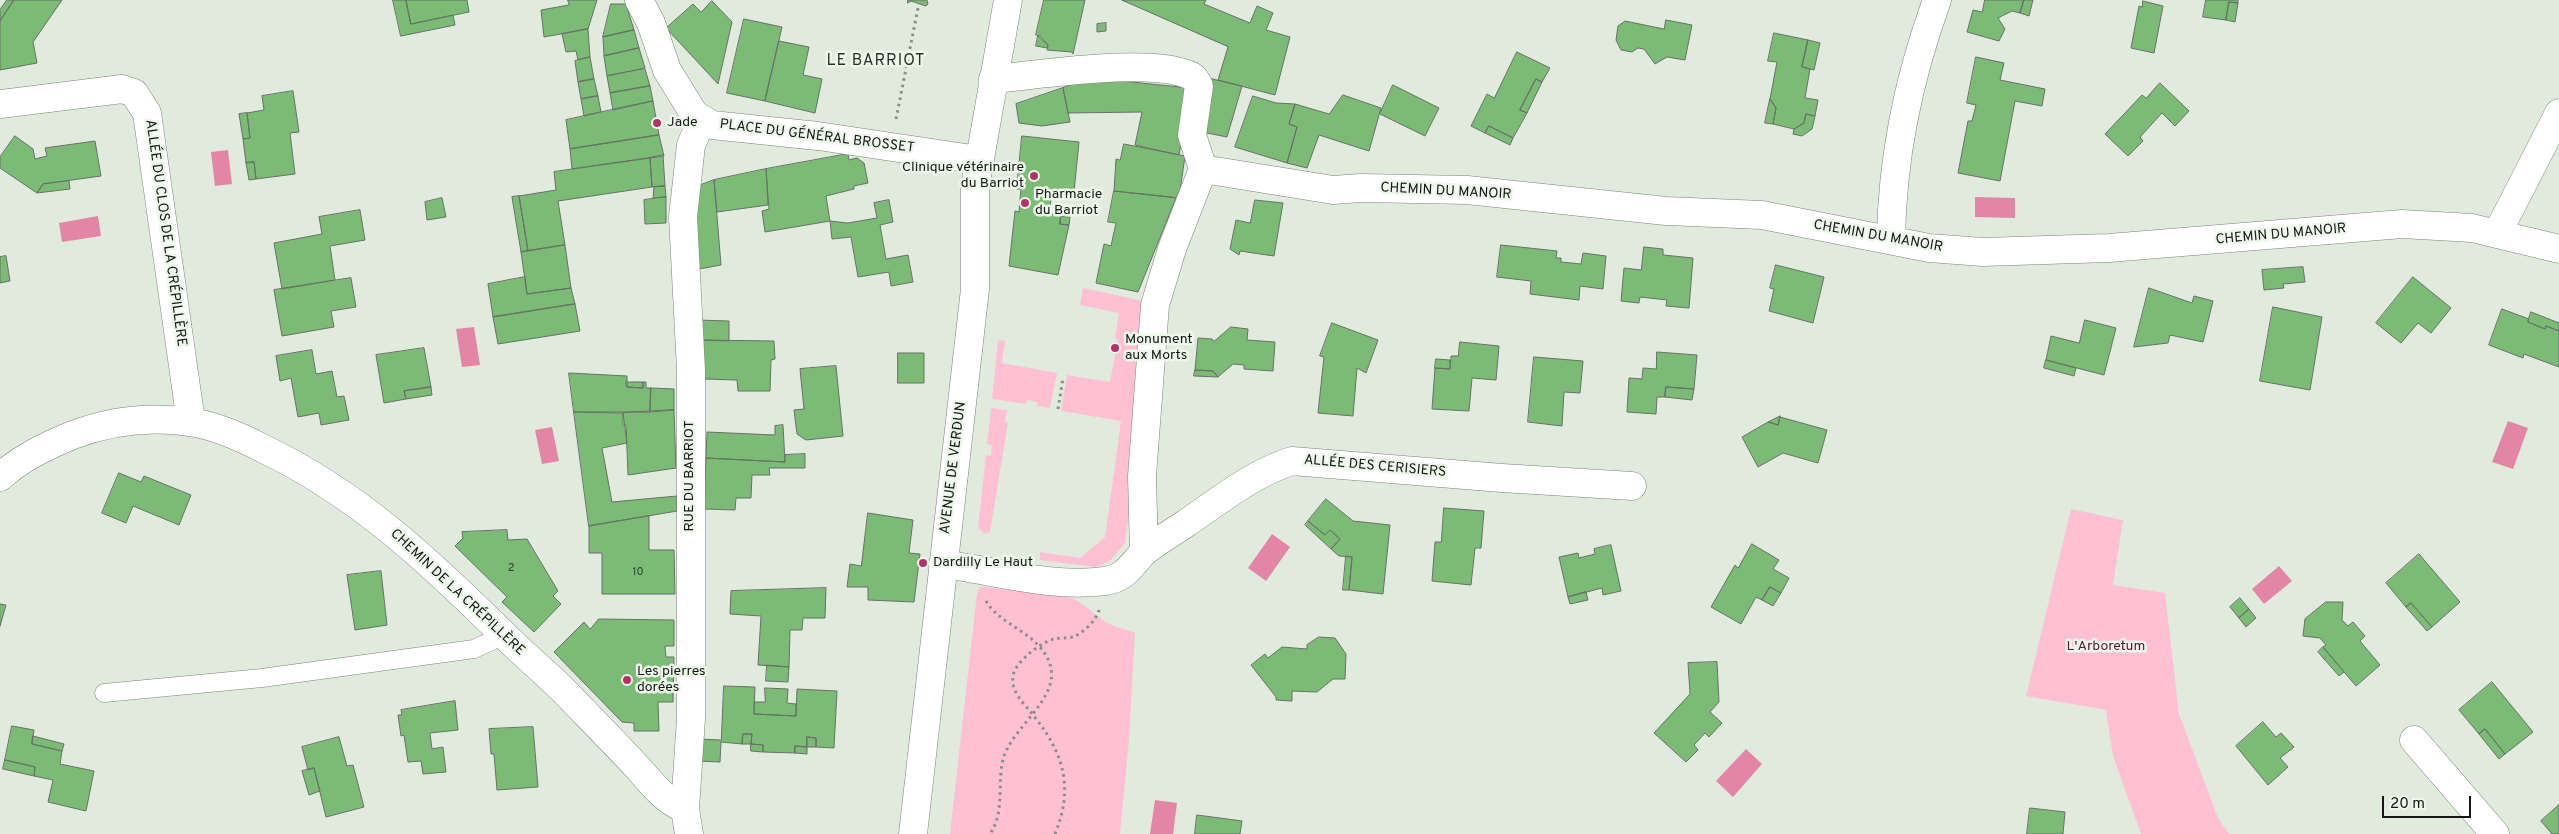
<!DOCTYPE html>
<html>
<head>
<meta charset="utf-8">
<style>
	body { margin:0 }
	#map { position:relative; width:2559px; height:834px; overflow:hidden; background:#e0ebde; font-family:Overpass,sans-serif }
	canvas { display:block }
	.scale { position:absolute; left:2382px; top:796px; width:89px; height:22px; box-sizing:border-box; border:2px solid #151814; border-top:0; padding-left:6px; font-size:15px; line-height:18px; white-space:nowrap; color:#151814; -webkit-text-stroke:4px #edf8eb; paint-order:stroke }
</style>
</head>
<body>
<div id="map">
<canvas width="2559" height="834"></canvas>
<div class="scale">20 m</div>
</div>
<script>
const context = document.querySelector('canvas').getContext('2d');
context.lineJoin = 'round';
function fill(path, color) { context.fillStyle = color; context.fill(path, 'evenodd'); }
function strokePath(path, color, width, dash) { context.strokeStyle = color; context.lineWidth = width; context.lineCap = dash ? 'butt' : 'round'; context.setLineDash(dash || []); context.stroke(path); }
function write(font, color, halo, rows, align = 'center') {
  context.font = font + ' Overpass,sans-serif'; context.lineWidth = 5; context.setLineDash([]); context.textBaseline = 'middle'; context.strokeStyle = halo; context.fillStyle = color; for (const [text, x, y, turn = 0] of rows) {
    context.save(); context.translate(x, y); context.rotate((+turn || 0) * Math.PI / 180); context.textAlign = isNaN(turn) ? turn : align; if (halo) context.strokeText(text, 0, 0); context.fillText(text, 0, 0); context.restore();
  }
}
fill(new Path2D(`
	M1083,288l61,13 -10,174 -9,68 -15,18 -14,6 -56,-7v-8l40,6 25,-21 16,-116 -60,-10 6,-36 43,7 8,-43h-3l4,-26 -39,-8z
	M998,340l7,1 -3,22 55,10 -7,35 -13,-2v-4l-10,-2 -1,4 -34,-5z
	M991,408l16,2 -2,12 3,1 -18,109 -5,2 -7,-6 8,-73 5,1 1,-11 -5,-1z
	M2071,509l52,11 -10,65 52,8 14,121 39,104 11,16h-88l-28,-78 -7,-46 -80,-14z
	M988,587c27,6 56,1 83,11 15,5 22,16 35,24 8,5 20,7 29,11l-6,107 -9,94h-170l27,-241 3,-6z`), '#ffc0d4');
fill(new Path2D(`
	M228,150l4,34 -17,2 -4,-34z
	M1975,197l40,1v20l-40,-1z
	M98,216l3,20 -39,6 -3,-19z
	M474,327l6,38 -18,2 -6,-38z
	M2508,421l20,7 -15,41 -21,-7z
	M552,427l7,34 -17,3 -7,-34z
	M1272,534l18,13 -24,34 -18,-13z
	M2279,566l13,15 -28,23 -12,-15z
	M1746,749l16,15 -29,33 -17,-16z
	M1155,800l22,3 -4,31h-23z`), '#e386a6');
const building = new Path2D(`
	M7,0h7l-14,21v-11z
	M14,0h48l-29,42 4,21 -37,7v-49z
	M393,0h13l5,24 42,-9 2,10 -54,11z
	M406,0h61l2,12 -58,12z
	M568,0h29l-9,29 -44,8 -3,-27 28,-5z
	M908,0h19l1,4 -2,2 -15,-5 -3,2z
	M1044,0h41l-12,54 -1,-2 -25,-2 1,-5 -8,-9 -4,-1z
	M1122,0h84l-2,4 46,19 7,-17 16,7 -7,17 24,7 -15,58 -57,-15 10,-33z
	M1985,0h39l-4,13 -8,-2 -14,7 7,11 -6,12 -32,-9 6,-22 9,2z
	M2024,0h9l-4,16 -9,-3z
	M2206,0h32v3l-9,-1 -3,18 -23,-3z
	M712,1l20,21 -14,62 -52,-56 27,-24 8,8z
	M2143,1l20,5 -9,47 -23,-5 8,-42 3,1z
	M2229,2l9,1 -3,19 -9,-2z
	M611,4h15l8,26 -31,7z
	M744,19l38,8 -17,74 -38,-8z
	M1666,20l26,5 -7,35 -18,-3 -12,7 -11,-15 -6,-1 -6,4 -11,-2 -5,-10 2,-14 7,-5 39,8z
	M1106,23v8l-9,1v-8z
	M588,29l2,28 -12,3 -2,-9 -10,1 -4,-18z
	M634,30l5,18 -35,8 -1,-19z
	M1774,33l34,7 -6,27 8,2 -5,29 13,2 -3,16 -9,-2 -2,9 -10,6 -21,-5 3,-16 -6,-9 7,-37 -9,-1z
	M1038,36l10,9 -1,3 -11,-2z
	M1808,40l12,3 -6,27 -12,-3z
	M779,41l30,6 -6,28 19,4 -7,34 -50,-12z
	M639,48l6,20 -38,8 -3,-20z
	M1517,52l33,16 -8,14 -6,-3 -16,31 7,3 -14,25 -24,-12 -4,7 -14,-7 16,-32 7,4z
	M590,57l4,22 -16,3 -3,-21z
	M1976,57l28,6 -4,17 45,9 -3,17 -27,-5 -15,80 -42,-8 10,-52h4l4,-16 -9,-2z
	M645,69l5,17 -40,7 -3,-17z
	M1092,78l98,10 -11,67 -44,-10 7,-33 -74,1 -5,-25z
	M1208,78l34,8 -15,51 -25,-5z
	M594,79l4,17 -17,3 -3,-17z
	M1536,79l6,3 -15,31 -7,-3z
	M2160,83l29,28 -14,15 -13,-13 -22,24 3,4 -15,15 -23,-22 37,-39 4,3z
	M1393,85l46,23 -14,28 -45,-22z
	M650,86l3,15 -40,9 -3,-17z
	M1063,88l7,34 -28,4 -23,-3 -3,-19z
	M293,91l6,41 -9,1 5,41 -39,5 -2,-17 -8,1 -3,-24 7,-1 -3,-25 17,-3 -2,-14z
	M1343,95l38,13 -12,43 -50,-16 -12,33 -20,-5 10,-36 -8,-3 6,-20 34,10z
	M598,96l3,16 -17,4 -3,-17z
	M1253,96l23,7 19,1 -6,20 8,3 -10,36 -52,-16z
	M1770,99l6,9 -3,16 -8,-1z
	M653,101l6,34 -89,14 -4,-29z
	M247,113l3,25 -7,1 -4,-25z
	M1806,114l9,2 -3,13 -10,7 -9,-2 1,-5 10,-6z
	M1489,126l24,12 -3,7 -25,-12z
	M659,135l5,21 -92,13 -2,-20z
	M15,136l18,13 2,10 12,-3 -2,-8 50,-7 6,35 -58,8 -6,9 -37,-25v-11z
	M1022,136l57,6 -5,50 -22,-2 -2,17 -6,-1 -1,6 18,4 -1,8 9,1 -11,50 -49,-9 6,-55 4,1 2,-23h-4z
	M1124,144l61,12 -6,42 -65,-7 2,-32 4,1z
	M848,154l1,6 8,-2 7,5 4,20 -14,3v3l-28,7 4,25 -65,11 -3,-21 7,-2 -3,-40z
	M663,155l2,31 -13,1 -2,-29z
	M650,158l2,29 -94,14 7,44 -37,6 -9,-55 37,-6 -2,-18z
	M254,162l2,17 -7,1 -3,-17z
	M766,169l2,36 -51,7 -3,-32z
	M714,180l7,85 -28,5v-82z
	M69,181l1,8 -33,4 6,-9z
	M665,186l1,11 -13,1 1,-11z
	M1114,191l65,7h-3l-38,94 -42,-9 8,-39 7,2 5,-23 -8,-1z
	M519,196l9,55 -7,1 -9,-55z
	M666,197v26l-21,1 -1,-24z
	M442,198l4,19 -19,3 -2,-18z
	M889,200l4,22 -13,3 6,34 22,-4 5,27 -22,4 -2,-14 -31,5 -7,-40 -19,2 -2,-18 18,2 29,-5 -3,-15z
	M1255,200l28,3 -9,53 -34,-5 -1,4 -9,-6 6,-29 14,3z
	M360,210l5,30 -35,6 5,34 -53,9 -8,-46 48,-9 -3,-17z
	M1061,216l9,1 -1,8 -9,-1z
	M565,245l6,43 -44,6 -6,-42z
	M1501,245l56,6 -1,7h5v4l20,2 2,-11 23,3 -3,33 -23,-3 -1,14 -49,-6 1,-13 -34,-4z
	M1644,247l19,2v6l30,3 -4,50 -23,-2 1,-6 -27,-3 -1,6 -18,-2 3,-33 17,2z
	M6,256l4,25 -10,2v-26z
	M1776,265l48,12 -11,46 -44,-12 5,-22 -4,-1z
	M2303,267l2,15 -22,2 1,4 -20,2 -2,-20z
	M525,277l2,17 44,-6 4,16 -82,13 -5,-33z
	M2413,277l38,31 -20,25 -13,-10 -17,20 -25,-20z
	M351,278l5,29 -25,4 3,16 -52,9 -8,-46z
	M2149,288l43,15 2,-7 19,5 -10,41 -33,-7 -2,8 -34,4z
	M575,304l5,27 -82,13 -5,-27z
	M2273,307l49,10 -12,73 -50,-9z
	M2502,309l27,10 -1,3 17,7 1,-3 13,5v36l-35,-13 -1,4 -34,-13z
	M2531,312l28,11v8l-13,-5 -1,3 -17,-7z
	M698,320l31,1v20l-30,-1z
	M2085,320l31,8 -12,47 -58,-15 5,-24 28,7z
	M1332,323l46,17 -12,33 -9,-5 -4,48 -35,-3 6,-56 -4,-1z
	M1231,327l17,2 -1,11 28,2 -2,29 -29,-2v-4l-11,-1 -15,13 -5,-6 -18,-1 3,-32 14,1 2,2z
	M699,340l75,1 1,18 -4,1 -1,31h-32l-1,-11 -32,-1 -6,-7z
	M1460,342l39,4 -3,34 -24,-2 -3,33 -37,-2 3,-41 15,1 1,-13h7z
	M424,348l7,39 -27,4 2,8 -22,4 -8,-48z
	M312,350l4,24 16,-3 5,26 7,-1 5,24 -28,5 -2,-12 -21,4 -7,-39 -11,3 -4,-25z
	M1657,352l40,3 -3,34 -28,-2 -1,10h-8l-1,17 -29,-2 2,-34 13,1 1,-11 13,1z
	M898,353h26v30h-26z
	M1534,357l49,4 -3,32 -16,-1 -2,34 -34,-4z
	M1436,359l14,1v9l-15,-1z
	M2046,360l30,8 -2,8 -30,-8z
	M836,366l7,70 -37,4 -9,-6 -3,-24 10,-1 -4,-40z
	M1195,370l18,1 5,6 -24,-1z
	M569,373l58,3v11l16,1v-6h3v6h5l-1,24h-76z
	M626,382h17v6l-16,-1z
	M431,387l1,8 -26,4 -2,-8z
	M1666,387l28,2 -2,11 -27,-3z
	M651,388l23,1v21l-24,2z
	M674,410l2,58 -48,7 -2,-50 -3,-1v-11z
	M574,412l49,1 4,30 -25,5 10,54 65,-6v15l-88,15z
	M1780,417l-2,8 -10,-3 12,-6z
	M1780,417l47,13 -9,33 -35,-10 -25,14 -16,-30 26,-15 10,3z
	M783,425l2,37 -79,-4 1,-26 68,3v-9z
	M805,454v14h-36l1,7h-18l-1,23h-15l-1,12 -31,-1 2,-51 79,4v-7z
	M119,473l22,9 3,-6 47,19 -12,30 -46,-19 -7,17 -24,-10z
	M1326,499l27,22 37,4 -7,69 -34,-4 3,-33 -13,-1 -8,-7 9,-10 -10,-9 -5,5 -17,-14z
	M1444,508l40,3 -3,37h-6l-4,37 -39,-4 3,-39h6z
	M868,513l45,7 -4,33 11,1 -6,48 -46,-2v-13h-21l3,-23 11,2z
	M649,516v34h25l1,44h-73v-41h-13v-27z
	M1308,521l17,14 5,-5 10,9 -9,10 -26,-24z
	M507,530l1,10 19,-1 31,52 -5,5 8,8 -27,28 -32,-30 5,-5 -52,-51 8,-8 -1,-6z
	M1752,544l27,16 -6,9 16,9 -8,15 -11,-6 -8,13 -6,-3 -15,27 -30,-17 24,-42 3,3z
	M1611,545l10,46 -18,4 -1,-7 -34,9 -9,-40 19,-4 1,5 16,-4 -1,-5z
	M2419,554l41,48 -28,25 -21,-24 -5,4 -20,-24z
	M1346,556l6,1 -3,33h-6z
	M381,571l6,54 -32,5 -8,-55z
	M1770,587l11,6 -8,13 -11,-6z
	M826,588l-1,30h-22l-1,12h-12l-1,37 -31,-2 3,-49 -31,-2 1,-23z
	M1586,592l2,8 -18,4 -2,-7z
	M2240,598l9,11 -10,9 -9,-11z
	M2326,602h17l-1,18 6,6 5,-4 12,14 -5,5 20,24 -24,21 -33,-39 3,-2 -6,-7 -17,-2 2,-17z
	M2411,603l21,24 -5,4 -21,-24z
	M0,604l6,1 -6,21z
	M2249,609l7,9 -10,9 -7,-9z
	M599,619l75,1v26h-9l1,11h8l-1,45h-15l1,29h-25v-8l-12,-1 -68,-70 30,-30 6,7z
	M1319,637l16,1 11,16 -1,25h-12l-16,13 -25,-1v10l-16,-1v-3l-25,-32 14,-11 3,4 14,-11 25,2v-4z
	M2323,647l21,25 -5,4 -21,-24z
	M1717,662l2,40 -9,10 12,11 -13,14 -4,-4 -11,12 4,5 -12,12 -32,-29 36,-39 -2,-31z
	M767,665l22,2 -1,15 -22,-1z
	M2492,682l41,50 -28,22 -20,-25 -6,5 -20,-24z
	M724,686l31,1 -1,27 42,2 1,-27 40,2 -3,57 -18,-1v-9l-9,-1v10l-12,-1v7l-32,-1v-7l-12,-1 1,-10h-9l-1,10 -21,-2 -1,20 -22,-1 1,-22 22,1z
	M765,688l23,1 -1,14 9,1v12l-42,-2v-12h11z
	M455,701l3,29 -28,3 2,16 11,-2 3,25 -23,2 -2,-13 -13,1 -4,-27 -3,1 -3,-21h4l-1,-5z
	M2263,722l13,15 5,-4 13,14 -14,11 8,9 -20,18 -32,-39z
	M12,726l22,4 -2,14 30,7 -2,13 34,7 -8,40 -38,-9 5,-22 -19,-4 1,-9 -30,-7z
	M533,727l5,60 -41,3 -3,-36h-3l-2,-25z
	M2485,729l20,25 -6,5 -20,-25z
	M743,734h9l-1,10h-9z
	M33,736l31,8 -2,7 -30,-7z
	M339,737l8,29 6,-1 11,42 -38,10 -12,-49 -6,2 -6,-23z
	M807,737l9,1v9h-9z
	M751,744l12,1v7l-12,-1z
	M795,746l12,1v7l-12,-1z
	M5,760l30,7 -1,9 -31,-7z
	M314,768l6,23 -11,4 -7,-24z
	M2559,805v29h-7l-11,-13z
	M2030,808l35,4 -2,22h-36z
	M1197,815l45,6 -2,13h-45z`);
fill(building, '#7bbb75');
strokePath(building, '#677166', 1);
const service = new Path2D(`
	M104,693l158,-15 212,-29 30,-14`);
const minor = new Path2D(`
	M639,0l12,23 16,47 27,44 18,11 106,11 161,24
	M993,79c46,-4 157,-22 196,-4 6,2 7,6 10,11l-7,49 11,34
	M0,104l122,-15 12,4 13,20 44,309
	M1203,169l130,21 28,-2 106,2 199,21 96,4 167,33 54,4 126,-4 293,-24 70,4 87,21
	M2498,232l61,-119
	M1891,240c1,-82 18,-163 46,-240
	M0,477c21,-19 46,-31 73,-42 37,-14 76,-19 116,-13 26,3 52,15 75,27 94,45 166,113 239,185 20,20 42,38 62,58 24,25 49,50 73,76 15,17 26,32 47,41
	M1144,552l-2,-76 13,-171 17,-56 31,-80
	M943,564c52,7 108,24 162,17 21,-3 26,-16 39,-29 12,-10 28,-19 41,-28 34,-23 68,-51 107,-63l210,17 130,8
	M2414,740l81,94
	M689,834l-4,-25 6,-91v-348l-8,-153 8,-72 11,-25`);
const tertiary = new Path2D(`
	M913,834l62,-545v-102l33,-187`);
strokePath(service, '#798378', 19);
strokePath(minor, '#798378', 29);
strokePath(tertiary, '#798378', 29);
strokePath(new Path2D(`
	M896,119l23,-116
	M1058,409l5,-31
	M986,601c12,20 36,27 52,44 40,43 -20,73 -34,111 -8,25 2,55 -14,78
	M1055,834c19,-46 9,-81 -22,-119 -9,-12 -22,-22 -20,-39 2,-14 28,-34 41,-37 6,-1 13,-1 19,-2 9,-3 24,-17 26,-27`), '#878e85', 3, [2.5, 4]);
strokePath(service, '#fff', 18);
strokePath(minor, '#fff', 28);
strokePath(tertiary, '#fff', 28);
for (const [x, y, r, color] of [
	[657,123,5,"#b92f6c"],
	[1034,176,5,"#b92f6c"],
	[1025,203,5,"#b92f6c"],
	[1115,348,5,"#b92f6c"],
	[923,563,5,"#b92f6c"],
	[627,680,5,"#b92f6c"]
]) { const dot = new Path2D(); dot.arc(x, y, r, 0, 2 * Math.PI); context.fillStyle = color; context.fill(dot); strokePath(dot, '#edf8eb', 2); }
write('11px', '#2e412c', null, [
	["2",511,569],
	["10",638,573]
]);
write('14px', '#151814', '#edf8eb', [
	["Jade",667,123],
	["Clinique vétérinaire",1024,168,"right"],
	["du Barriot",1024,184,"right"],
	["Pharmacie",1035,195],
	["du Barriot",1035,211],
	["Monument",1125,340],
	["aux Morts",1125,356],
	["Dardilly Le Haut",933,563],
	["Les pierres",637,672],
	["dorées",637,688]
], 'left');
write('14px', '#151814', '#edf8eb', [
	["PLACE DU GÉNÉRAL BROSSET",817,137,7],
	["CHEMIN DU MANOIR",1446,192,3],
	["ALLÉE DU CLOS DE LA CRÉPILLÈRE",165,233,82],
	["CHEMIN DU MANOIR",2281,235,-5],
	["CHEMIN DU MANOIR",1878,237,10],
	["ALLÉE DES CERISIERS",1375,467,5],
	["AVENUE DE VERDUN",954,468,-83],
	["RUE DU BARRIOT",690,476,-90],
	["CHEMIN DE LA CRÉPILLÈRE",457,593,43]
]);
write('14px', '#641137', '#edf8eb', [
	["L'Arboretum",2106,647]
]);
context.letterSpacing = '1px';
write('16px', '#283027', '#edf8eb', [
	["LE BARRIOT",876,62]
]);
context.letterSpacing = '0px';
</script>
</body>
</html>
